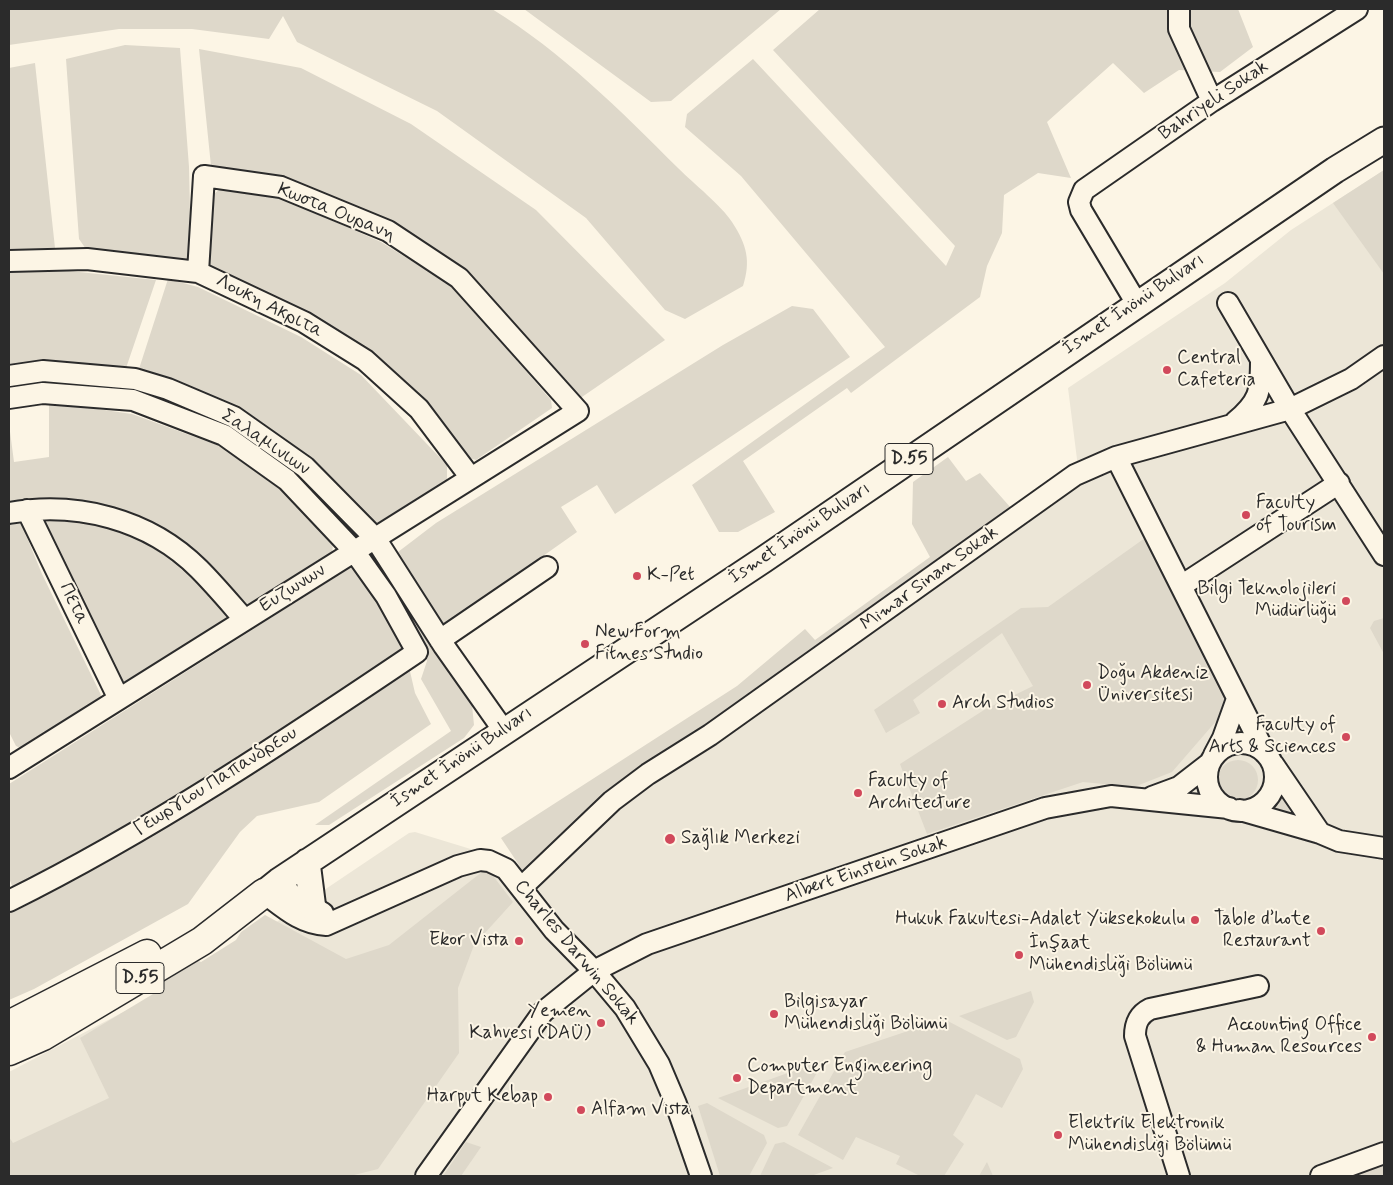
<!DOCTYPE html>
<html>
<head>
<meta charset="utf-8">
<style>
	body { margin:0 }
	#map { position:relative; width:1393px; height:1185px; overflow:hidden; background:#fcf5e5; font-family:Mynerve,sans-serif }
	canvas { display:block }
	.frame { position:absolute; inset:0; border:10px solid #2b2b2b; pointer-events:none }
</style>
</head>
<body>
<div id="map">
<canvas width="1393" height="1185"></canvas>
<div class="frame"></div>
</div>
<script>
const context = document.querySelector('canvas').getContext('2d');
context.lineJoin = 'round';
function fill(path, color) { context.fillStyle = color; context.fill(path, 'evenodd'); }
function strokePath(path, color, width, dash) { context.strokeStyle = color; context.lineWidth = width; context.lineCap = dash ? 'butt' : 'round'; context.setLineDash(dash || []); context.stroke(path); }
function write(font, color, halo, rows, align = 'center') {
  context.font = font + ' Mynerve,sans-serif'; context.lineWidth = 4; context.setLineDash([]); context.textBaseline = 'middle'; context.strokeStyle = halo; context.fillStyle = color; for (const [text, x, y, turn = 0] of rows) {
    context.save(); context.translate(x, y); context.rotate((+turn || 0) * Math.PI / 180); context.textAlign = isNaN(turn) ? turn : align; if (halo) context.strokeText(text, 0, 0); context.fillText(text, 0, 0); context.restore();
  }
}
fill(new Path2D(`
	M1384,170v1006h-1375v-104l202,-106 198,-133 6,-1 121,37 5,-1 448,-330 90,-63 -11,-87 157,-105 66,-53z`), '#ece6d7');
fill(new Path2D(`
	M9,9h483c70,43 128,101 186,159 16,16 43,37 54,54 15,23 19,39 11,64l-58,33 -20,-9 -79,-92 -149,-107 -140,-69 -14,-26 -14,23 -77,-10h-73l-110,16z
	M524,9h257l-110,92 -20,1z
	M820,9h418l15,38 -33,25 -41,-2 -35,23 -31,-30 -66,59 24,56 -33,-5 -34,22 -2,38 -15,33 -7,31 -129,96 -4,-5 -104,73 32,51 -37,20h-19l-27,-47 193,-138 -144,-171 -56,-49 2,-13 66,-55 193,207 9,-20 -182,-196z
	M125,45l55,3 9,119 2,86 -8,13 -95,-14 -9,-13 -13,-180z
	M199,49l102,19 110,56 125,86 129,130 -86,59 -113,-125 -42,-31 -99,-48 -59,-21 -55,-8z
	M35,63l20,185 -46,3v-183z
	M1384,170v104l-51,-71z
	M223,187l58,11 100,44 71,44 99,114 1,8 -76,52 -13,-4 -39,-50 -213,-136 -3,-12 3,-62z
	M50,269l106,11 -32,94 -115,-5v-97z
	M168,279l30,8 103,50 60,38 86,90v15l-76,47 -61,-67 -172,-88z
	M792,306l21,3 37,48 -235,157 -18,-29 -36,22 16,25 -133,94 -46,-66v-8l38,-29 287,-178z
	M49,402l83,12 85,31 61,42 55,57 -1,10 -77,51h-13l-86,-77 -147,-21v-83l5,38 35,-5z
	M948,457l18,24 14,-8 31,35 -488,363 -22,-33 236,-152 68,-57 10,11 115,-83 -18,-33 1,-42z
	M59,520c81,5 114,38 168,94l-2,10 -103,61 -81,-163z
	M21,523l21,51 59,121 -4,10 -72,45 -9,-4 -7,-14v-207z
	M1145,538l71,135 14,32 -58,67 -38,15 -51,-5 -156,52 -27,-70 84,-54 49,-24 -31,-53 -89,67 7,13 -34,20 -12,-23 147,-102 27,-1z
	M375,555l97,150 2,20 -10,13 -135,87h-14l136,-94 -30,-52 6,-18 -9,-26 -49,-76z
	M356,564l51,87 -125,86 -268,154 -5,-13v-94z
	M1384,618v36l-14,-26 4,-7z
	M409,667l6,26 16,31 -112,78 -62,14 -17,16 -52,72 -154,85 -25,11v-94z
	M1242,722l11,20h-21z
	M1218 780a20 20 0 1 1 40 0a20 20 0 1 1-40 0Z
	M1276,785l18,34 -37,-7 13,-10z
	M487,868l26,34 -39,43 -16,43 1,65 -81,116 -28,7h-341v-39l4,6 96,-45 -29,-60 73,-44v-7l43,-27 5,2 35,-22 5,-8 24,-17 81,44 43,-14z
	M1031,991l3,11 -18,35 -9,3 -48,-24z
	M944,1019l76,40 3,10 -21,39 -26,-14 -23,41 11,9 -20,32h-24l-24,-12 4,-8 -44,-19 -13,23 -45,-25 47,-83z
	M824,1060l-37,66 -9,2 -60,-30z
	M707,1103l57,32 3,8 -18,33h-29l-22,-70z
	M466,1142l15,5 -20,29h-18z
	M784,1142l49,26 -22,8h-51l15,-32z
	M987,1162l6,14h-14z
	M1384,1165v11h-34z`), '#ded8ca');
const minor = new Path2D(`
	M1179,9v20l33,72
	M9,261l78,-2 111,13 106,50 61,38 54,49 52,69
	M1228,303l62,106 94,146
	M1137,304l-56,-94 -2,-8 5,-12 128,-89 145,-92
	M9,376l34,-5 92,8 33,10 66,28 71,50 70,71 69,108 60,85
	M9,398l34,-5 90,7 91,35 63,45 67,71 32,45 31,56c-132,89 -265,178 -408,249
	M1235,422c24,-20 26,-30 26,-61
	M1116,457l149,296
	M27,510l92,189
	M9,513c68,-12 140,6 190,56 16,16 31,34 46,51
	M1181,586l158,-103
	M440,640l107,-73
	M1207 777a34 34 0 1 1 68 0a34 34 0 1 1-68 0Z
	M1214,755l9,-17 14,-39
	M1273,764l47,69
	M9,768l569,-357 -119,-133 -71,-47 -107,-44 -77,-11 -6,96
	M1152,797l27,-10 31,-24
	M1240,810l80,23 19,8 45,7
	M279,881l12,13 32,19
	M522,887l90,-86 36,-27 62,-39 365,-260 41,-18 174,-48 61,-30 33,-23
	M264,893c20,15 37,31 62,32l132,-59 22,-6 9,1 17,8 48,61 40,41 31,37 34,56 17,40 25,72
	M426,1176l117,-164 51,-41 53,-27 398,-136 66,-12 118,12
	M1179,1176l-44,-140c0,-12 3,-21 15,-27l108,-23
	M1321,1176l63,-23`);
const major = new Path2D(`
	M307,862l6,47
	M264,893l15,-12 484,-321 572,-390 49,-30`);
const highway = new Path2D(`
	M9,1025l138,-71
	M9,1051l34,-15 159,-95 62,-48`);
strokePath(minor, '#2b2b2b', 24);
strokePath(major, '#2b2b2b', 29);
strokePath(highway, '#2b2b2b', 31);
strokePath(minor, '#fcf5e5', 20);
strokePath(major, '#fcf5e5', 25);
strokePath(highway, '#fcf5e5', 28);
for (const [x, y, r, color] of [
	[1167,370,5,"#d1495b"],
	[1246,515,5,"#d1495b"],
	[637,576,5,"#d1495b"],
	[1346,601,5,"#d1495b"],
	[585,644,5,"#d1495b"],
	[1087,685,5,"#d1495b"],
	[942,704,5,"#d1495b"],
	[1346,737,5,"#d1495b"],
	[858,793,5,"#d1495b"],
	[670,839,6,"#d1495b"],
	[1195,920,5,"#d1495b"],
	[1321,931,5,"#d1495b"],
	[519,941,5,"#d1495b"],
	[1019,955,5,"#d1495b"],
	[774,1014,5,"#d1495b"],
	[601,1023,5,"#d1495b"],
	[1372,1037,5,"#d1495b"],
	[737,1078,5,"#d1495b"],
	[548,1097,5,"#d1495b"],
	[581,1110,5,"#d1495b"],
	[1058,1135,5,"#d1495b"]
]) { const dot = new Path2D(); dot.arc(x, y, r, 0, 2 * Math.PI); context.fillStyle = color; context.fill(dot); strokePath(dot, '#fcf5e5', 2); }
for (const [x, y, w] of [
	[909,459,48],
	[140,978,48]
]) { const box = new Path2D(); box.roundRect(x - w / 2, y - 15.5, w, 31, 4); context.fillStyle = '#fcf5e5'; context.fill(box); strokePath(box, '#2b2b2b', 1); }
write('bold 18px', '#2b2b2b', null, [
	["D.55",909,459],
	["D.55",140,978]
]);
write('19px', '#2b2b2b', '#fcf5e5', [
	["Bahriyeli Sokak",1214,101,-34],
	["Κωστα Ουρανη",336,213,22],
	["İsmet İnönü Bulvarı",1134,305,-34],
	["Λουκη Ακριτα",269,307,27],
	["Σαλαμινιων",265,443,34],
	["İsmet İnönü Bulvarı",800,534,-34],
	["Mimar Sinan Sokak",930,579,-36],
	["Ευζωνων",293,589,-32],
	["Πετα",73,604,64],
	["İsmet İnönü Bulvarı",462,758,-34],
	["Γεωργιου Παπανδρεου",216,782,-32],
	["Albert Einstein Sokak",866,870,-19],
	["Charles Darwin Sokak",576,953,50]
]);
write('19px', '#2b2b2b', '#fcf5e5', [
	["Central",1177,359],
	["Cafeteria",1177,381],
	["Faculty",1256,504],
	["of Tourism",1256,526],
	["K-Pet",647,576],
	["Bilgi Teknolojileri",1336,590,"right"],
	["Müdürlüğü",1336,612,"right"],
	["New Form",595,633],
	["Fitnes Studio",595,655],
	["Doğu Akdeniz",1097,674],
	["Üniversitesi",1097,696],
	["Arch Studios",952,704],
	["Faculty of",1336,726,"right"],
	["Arts & Sciences",1336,748,"right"],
	["Faculty of",868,782],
	["Architecture",868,804],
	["Sağlık Merkezi",681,839],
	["Hukuk Fakultesi-Adalet Yüksekokulu",1185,920,"right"],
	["Table d’hote",1311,920,"right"],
	["Restaurant",1311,942,"right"],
	["Ekor Vista",509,941,"right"],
	["İnşaat",1029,944],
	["Mühendisliği Bölümü",1029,966],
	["Bilgisayar",784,1003],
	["Mühendisliği Bölümü",784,1025],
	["Yemen",591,1012,"right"],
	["Kahvesi (DAÜ)",591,1034,"right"],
	["Accounting Office",1362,1026,"right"],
	["& Human Resources",1362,1048,"right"],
	["Computer Engineering",747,1067],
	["Department",747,1089],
	["Harput Kebap",538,1097,"right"],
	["Alfam Vista",591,1110],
	["Elektrik Elektronik",1068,1124],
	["Mühendisliği Bölümü",1068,1146]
], 'left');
</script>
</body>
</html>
